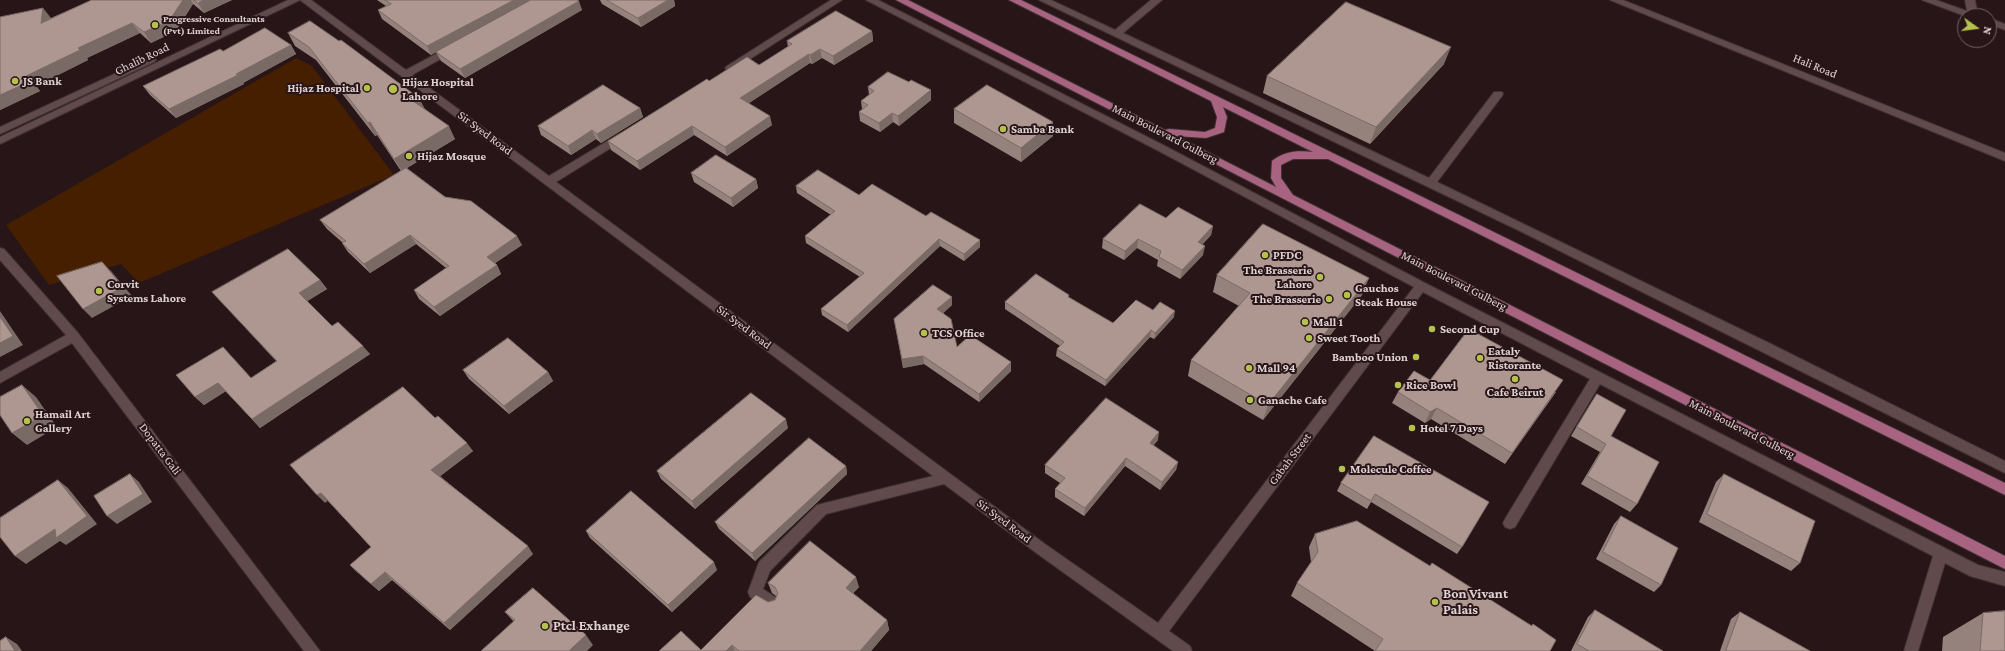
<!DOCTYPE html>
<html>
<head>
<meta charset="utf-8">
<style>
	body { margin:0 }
	#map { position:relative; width:2005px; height:651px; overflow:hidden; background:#281517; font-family:"Crimson Pro",serif }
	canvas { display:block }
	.north { position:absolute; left:1957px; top:8px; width:40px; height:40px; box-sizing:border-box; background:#281517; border:1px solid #726162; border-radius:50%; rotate:104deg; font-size:11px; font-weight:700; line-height:16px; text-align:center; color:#e0d2d3 }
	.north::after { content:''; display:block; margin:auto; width:14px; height:18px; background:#b4c24b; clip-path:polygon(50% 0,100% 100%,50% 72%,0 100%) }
</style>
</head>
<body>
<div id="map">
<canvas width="2005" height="651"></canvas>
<div class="north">N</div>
</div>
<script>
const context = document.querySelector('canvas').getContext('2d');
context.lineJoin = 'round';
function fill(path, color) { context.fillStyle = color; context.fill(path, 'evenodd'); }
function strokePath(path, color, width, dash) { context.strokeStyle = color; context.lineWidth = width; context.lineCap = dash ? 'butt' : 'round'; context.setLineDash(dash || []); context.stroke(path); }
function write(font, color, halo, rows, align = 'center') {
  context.font = font + ' "Crimson Pro",serif'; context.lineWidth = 4; context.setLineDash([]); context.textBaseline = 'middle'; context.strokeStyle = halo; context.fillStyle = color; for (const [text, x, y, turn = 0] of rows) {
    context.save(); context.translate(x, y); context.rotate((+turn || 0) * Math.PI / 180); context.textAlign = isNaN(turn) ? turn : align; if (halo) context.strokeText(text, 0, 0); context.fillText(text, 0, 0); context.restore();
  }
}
fill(new Path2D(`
	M296,58l16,8 82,109 -255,108 -18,-19 -72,21 -43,-60z`), '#461f00');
const minor = new Path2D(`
	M288,0h12l-300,144v-7z
	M300,0h11l95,70 43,-23h6v4l-43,24 137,101 70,-42h8l1,2 -1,2 -71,44 489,362 113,79 256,-336 -257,-137 -291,-150h12l287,146 260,137 553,282 27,7v14l-35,-10 -25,-13 -27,88h-14l29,-95 -333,-172 -85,143 -5,2 -5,-2 -2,-4 2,-4 85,-140 -167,-87 -254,339 21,15 2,5h-19l-138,-99 -91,-68 -118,30 -56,57 -7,18 15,10 2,5 -2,5 -5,2 -23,-14 -2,-5 11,-30 58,-57 116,-29z
	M831,0h11l-109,70h-6l-2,-2 2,-2z
	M1039,0h12l64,30 36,-30h11l-39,33 306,145 65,-86h8l1,2 -1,2 -65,86 334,162 234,117v12l-483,-241z
	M1610,0h13l382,153v8z
	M1922,0h14l31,11 -2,-11h10l3,16h-13z
	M1989,18l16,6v6l-16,-6z
	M151,57l3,1 2,2 -2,2 -154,72v-7z
	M0,248l4,1 74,84 242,318h-16l-232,-308 -72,40v-11l66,-37 -66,-75z`);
const major = new Path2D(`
	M896,0h12l257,130 4,-1 36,3 10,-4 2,-11 -6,-16 -202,-101h12l984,483v12l-677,-336h-35l-12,6v13l12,17 712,361v13zM1223,107l90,45c-15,-2 -29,-1 -41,9l-1,17 5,9 -100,-51 30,2 18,-6 3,-15z`);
strokePath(minor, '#3e3132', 2);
strokePath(major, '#3e3132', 2);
fill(minor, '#614a4c');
fill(major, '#a86380');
fill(new Path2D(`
	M92,0h140l-28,13 -11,-9 -17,27 -25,12 -11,-10 -53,25 1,2 -52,26 4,5 -40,19v-93l51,1z
	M377,0h200l5,10 -117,68 -24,-17 -5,-9 -5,3 -49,-36 -4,-9 8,-4z
	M600,0h74l1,6 -34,21 -39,-23z
	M872,31l1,10 -39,24 -12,-7 -10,6 -2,-1 -61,40 23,22 -45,31 -33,-21 -54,35 -29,-20 -3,-9 151,-76 29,-18 -1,-6z
	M288,33l137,76 30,30 -48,29 38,29 77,48 -27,18 2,2 4,9 -61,42 -21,-17 -5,-9 32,-22 -30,-24 -46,29 -22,-21 -6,-9h1l-16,-14 -7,-9 81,-49 -24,-36 -2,1 -59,-76 -21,-14z
	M291,45l5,9 -53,29 1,1 -68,34 -26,-23 -7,-9 80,-35z
	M1444,64l-74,80 -107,-51 4,-17z
	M868,87l63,13 -32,26 -6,-4 -13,10 -20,-11 -1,-9 3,-3 -1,-8 8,-6z
	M640,108l3,9 -42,26 -5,-4 -25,16 -30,-20 -3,-9z
	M954,109l99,27 -32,26 -67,-39z
	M691,173l65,6 2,9 -25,19 -39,-25z
	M796,186l63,9 67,21 54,24v7l-16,14 -24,-15 -92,86 -26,-17 -1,-6 39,-32 -54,-34 -1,-7 26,-21 -34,-22z
	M1166,218l47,8 -2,9 -9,10 1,10 -23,24 -23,-13 1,-6 -21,-12 -13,12 -22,-12 1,-9z
	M1217,275l145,20 -99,125 -75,-44 3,-16 48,-54 -26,-14z
	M320,280l7,9 -20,12 25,25 38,28 -110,74 -34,-37 -22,14 -9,-8 56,-19 25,-17 -64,-69z
	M1069,295v2l44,26 40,-13 21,7 -20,22 -4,-2 -45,49 -49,-30 1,-7 3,-3 -55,-37v-7z
	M952,305l-9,8 14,34 54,15v9l-32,31 -55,-38 -21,4 -9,-49z
	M463,370l85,2 5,9 -44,33 -40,-35z
	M1430,380l126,12 -51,72 -74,-45 -6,4 -33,-20 6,-11z
	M1597,394l14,42 26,68 -7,8 -49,-28 19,-32 -29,-16 20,-33z
	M435,418l38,33 -33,25 93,78 -83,76 -58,-50 -13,11 -22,-19 -7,-7 21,-18 -43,-46 -3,2z
	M788,428l-93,81 -34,-30 -4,-8z
	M1374,436l88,111 -5,7 -86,-52 -4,7 -30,-18 4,-8z
	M1158,440l-5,6 25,16 -2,8 -16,20 -35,-24 -41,50 -29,-19v-8l5,-6 -15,-10v-8z
	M846,466l1,8 -92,87 -36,-32 -4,-7z
	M1724,474l76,89 -9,8 -92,-49 17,-40z
	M1621,516l40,69 -7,7 -58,-33 18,-35z
	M586,531l131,39 -45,42 -82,-74z
	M1315,534l115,32 101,60 2,-2 17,27h-175l-84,-55 6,-13 14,-21 -2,-15z
	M768,583l91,4 -6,6 34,27 2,10 -18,21h-212l42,-1 67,-48 7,-2 1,-4 -4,-3z
	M1595,610l68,41h-92l17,-34z
	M505,612l88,33 -79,-23z
	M1740,612l70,39h-90l11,-32z
	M1983,613l22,38h-63l1,-14z`), '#96827d');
fill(new Path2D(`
	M183,0h8l2,4 -17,27 -25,12 -7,-11z
	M204,0h28l-28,13 -6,-10z
	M514,0h19l-102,55 -4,-9z
	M668,0h6l1,6 -34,21 -3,-9z
	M579,1l3,9 -117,68 -5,-9z
	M43,8l8,10 -10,5z
	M132,23l8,10 -53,25 1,2 -52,26 4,5 -40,19v-15l26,-19 52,-28z
	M872,31l1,10 -39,24 -1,-9z
	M291,45l5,9 -53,29 1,1 -68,34 -7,-9 67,-35z
	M1451,47l-7,17 -74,80 6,-17z
	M820,49l2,9 -10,6 -2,-9z
	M809,54l1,9 -67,44 -3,-9z
	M931,90v10l-32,26 -1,-10z
	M419,98l7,13 -13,-10z
	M640,108l3,9 -42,26 -4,-9z
	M892,113l1,9 -13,10 -1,-9z
	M770,116l2,9 -45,31 -2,-9z
	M370,122l7,13 -2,1 -7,-13z
	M1053,122v14l-32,26v-14z
	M449,126l6,13 -53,32 -8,-12z
	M692,126l2,9 -54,35 -3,-9z
	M592,130l4,9 -25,16 -3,-9z
	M756,179l2,9 -25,19 -2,-9z
	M1213,226l-2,9 -15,16 2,-9z
	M410,235l6,9 -46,29 -6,-9z
	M517,236l5,9 -31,21 -4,-9z
	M939,239l1,7 -92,86 -1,-7z
	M1138,239l-1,9 -13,12 1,-9z
	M980,240v7l-16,14v-7z
	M1205,246l-2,9 -23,24 2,-9z
	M102,262l9,9 21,25 -40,22 -9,-9z
	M497,265l4,9 -61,42 -6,-9z
	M1369,278l-7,17 -99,125 5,-15z
	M320,280l7,9 -21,13 -7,-9z
	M952,297v8l-14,13 -1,-9z
	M0,311l23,34 -23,12z
	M1175,311l-1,6 -20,22 1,-6z
	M1151,330l-1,7 -45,49 1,-6z
	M363,346l7,8 -110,74 -8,-9z
	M923,356l1,8 -21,4 -1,-9z
	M1011,362v9l-32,31v-8z
	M548,372l5,9 -44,33 -5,-8z
	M218,383l8,8 -22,14 -9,-8z
	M22,385l14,12 21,30 -30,18 -15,-12z
	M1437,408l-6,11 -6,4 5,-11z
	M786,419l2,9 -93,81 -3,-8z
	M1159,432l-1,8 -10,12 2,-9z
	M467,443l6,8 -35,27 -7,-8z
	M1126,458l-1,8 -41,50 1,-8z
	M1178,462l-2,8 -16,20 2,-8z
	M846,466l1,8 -92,87 -3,-8z
	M130,474l9,8 13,20 -35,22 -10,-8z
	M58,480l10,8 29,36 -31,21 -6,-4 -34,23 -11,-8z
	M321,493l7,7 -3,3 -8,-8z
	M528,546l5,8 -83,76 -6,-7z
	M714,562l3,8 -45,42 -4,-7z
	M385,572l7,8 -13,11 -8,-7z
	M856,577l3,10 -10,11 -3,-10z
	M887,620l2,10 -18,21h-11z
	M586,635l7,10 -6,6h-18z
	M6,637l11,7 5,7h-7z
	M732,645l3,6h-9z`), '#7a6a66');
const building = new Path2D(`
	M92,0h91l-14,21 -25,11 -12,-9 -54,25 2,2 -54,26 5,5 -31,14v-78l43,-9 -2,15z
	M194,0h10l-6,3z
	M385,0h129l-87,46 -49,-36 13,-6z
	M531,0h46l2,1 -119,68 -24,-17z
	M607,0h61l-30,18z
	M1346,2l105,45 -75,80 -109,-51z
	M836,11l36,20 -39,25 -13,-7 -10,6 -1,-1 -69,44 30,18 -45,31 -33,-21 -55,35 -29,-20 99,-62 2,2 38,-24 12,8 33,-21 -5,-3z
	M310,21l29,20 2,-1 78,58 -6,3 36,25 -55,33 -24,-37 -2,1 -59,-76 -21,-14z
	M265,28l26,17 -55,29 2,1 -69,34 -26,-23 77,-37 3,2z
	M888,72l21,10 2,-2 20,10 -33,26 -6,-3 -13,10 -20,-11 9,-7 -7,-4 13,-10 -6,-4z
	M603,85l37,23 -43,26 -5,-4 -24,16 -30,-20z
	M987,85l66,37 -32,26 -67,-39z
	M716,155l40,24 -25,19 -40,-25z
	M406,168l39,29 26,4 46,35 -30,21 10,8 -63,42 -20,-17 35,-24 -39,-31 -46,29 -22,-21 4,-2 -26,-21z
	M818,170l41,25 13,-11 54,32 5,-4 49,28 -16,14 -25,-15 -92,86 -26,-16 43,-36 -59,-37 30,-25 -39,-25z
	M1140,204l26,14 12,-11 35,19 -15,16 7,4 -23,24 -23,-13 2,-6 -23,-12 -13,12 -22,-12z
	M1263,224l106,54 -101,127 -77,-45 59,-67 -33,-18z
	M288,249l32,31 -21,13 33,33 6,-4 25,24 -111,73 -34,-36 -23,14 -19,-22 47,-28 28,31 26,-17 -65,-69z
	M102,262l21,25 -40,22 -26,-33z
	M1036,274l33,21 -1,2 45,26 23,-23 17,10 7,-8 15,9 -20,22 -4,-3 -45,50 -49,-31 7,-7 -59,-40z
	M933,285l19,12 -15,12 14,10 6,28 13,-12 41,27 -32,32 -56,-38 -21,3 -8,-40z
	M0,317l13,19 -13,7z
	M1469,329l94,51 -51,73 -75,-45 -7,4 -32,-20 16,-21 16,9z
	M508,338l40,34 -44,34 -41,-36z
	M22,385l21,30 -31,18 -12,-18v-18z
	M403,387l32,31 3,-2 29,27 -36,27 97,76 -84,77 -59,-51 -14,12 -21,-19 21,-18 -50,-54 -4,2 -27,-30z
	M751,393l35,26 -94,82 -35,-30z
	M1597,394l29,16 -15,26 48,26 -22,42 -50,-28 19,-32 -29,-17z
	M1106,398l53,34 -9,11 28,19 -16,20 -36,-24 -41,50 -30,-19 10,-11 -20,-13z
	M1374,436l115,66 -27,45 -87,-53 -4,7 -30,-18z
	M809,438l37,28 -94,87 -37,-31z
	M130,474l13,20 -36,22 -13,-20z
	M1724,474l91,47 -15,42 -93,-49z
	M58,480l29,36 -31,22 -1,-9 -40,27 -15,-19v-19z
	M631,491l83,71 -46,43 -82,-74z
	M1621,516l57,32 -17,37 -58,-33z
	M1357,521l73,45 2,-3 100,63 1,-2 23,16 -6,11h-175l8,-12 -86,-56 21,-31 -3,-18z
	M810,541l46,36 -10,11 41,32 -27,31h-121l-7,-6 -6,6h-67l22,-20 20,19 55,-55 12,7 7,-2 3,-7 -3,-6 -7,-4z
	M533,588l53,47 -17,16h-88l34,-31 -10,-8z
	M1595,610l68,41h-74l-12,-7z
	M2005,611v40h-25l3,-38z
	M1740,612l70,39h-84z
	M6,637l9,14h-15v-10z`);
fill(building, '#af9791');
strokePath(building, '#7a6a66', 1);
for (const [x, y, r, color] of [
	[155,25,4,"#b4c24b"],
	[15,81,4,"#b4c24b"],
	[367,88,4,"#b4c24b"],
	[393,89,5,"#b4c24b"],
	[1003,129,4,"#b4c24b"],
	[409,156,4,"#b4c24b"],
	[1265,255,4,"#b4c24b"],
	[1320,277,4,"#b4c24b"],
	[99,291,4,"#b4c24b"],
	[1347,295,4,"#b4c24b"],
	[1329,299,4,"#b4c24b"],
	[1305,322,4,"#b4c24b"],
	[1432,329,4,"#b4c24b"],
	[924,333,4,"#b4c24b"],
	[1309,338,4,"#b4c24b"],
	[1416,357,4,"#b4c24b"],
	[1480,358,4,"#b4c24b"],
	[1249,368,4,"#b4c24b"],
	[1515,379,4,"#b4c24b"],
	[1398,385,4,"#b4c24b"],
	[1250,400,4,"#b4c24b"],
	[27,421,4,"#b4c24b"],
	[1412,428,4,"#b4c24b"],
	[1342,469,4,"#b4c24b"],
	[1435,602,4,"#b4c24b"],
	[545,626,4,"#b4c24b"]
]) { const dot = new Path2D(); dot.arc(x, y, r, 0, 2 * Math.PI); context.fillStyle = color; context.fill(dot); strokePath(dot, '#281517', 1.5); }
write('bold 10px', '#e0d2d3', '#281517', [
	["Progressive Consultants",163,19],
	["(Pvt) Limited",163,31]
], 'left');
write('12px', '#e0d2d3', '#281517', [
	["Ghalib Road",142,59,-26],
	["Hali Road",1815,66,22],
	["Sir Syed Road",485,133,37],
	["Main Boulevard Gulberg",1165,134,27],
	["Main Boulevard Gulberg",1454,281,27],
	["Sir Syed Road",744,327,37],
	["Main Boulevard Gulberg",1742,429,27],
	["Dopatta Gali",160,449,53],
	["Gabah Street",1290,459,-53],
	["Sir Syed Road",1004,521,37]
]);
write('bold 12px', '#e0d2d3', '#281517', [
	["JS Bank",23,81],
	["Hijaz Hospital",402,82],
	["Lahore",402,96],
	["Hijaz Hospital",359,88,"right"],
	["Samba Bank",1011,129],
	["Hijaz Mosque",417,156],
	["PFDC",1273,255],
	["The Brasserie",1312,270,"right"],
	["Lahore",1312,284,"right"],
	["Corvit",107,284],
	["Systems Lahore",107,298],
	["Gauchos",1355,288],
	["Steak House",1355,302],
	["The Brasserie",1321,299,"right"],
	["Mall 1",1313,322],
	["Second Cup",1440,329],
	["TCS Office",932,333],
	["Sweet Tooth",1317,338],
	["Eataly",1488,351],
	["Ristorante",1488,365],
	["Bamboo Union",1408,357,"right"],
	["Mall 94",1257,368],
	["Rice Bowl",1406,385],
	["Cafe Beirut",1515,392,"center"],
	["Ganache Cafe",1258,400],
	["Hamail Art",35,414],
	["Gallery",35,428],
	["Hotel 7 Days",1420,428],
	["Molecule Coffee",1350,469]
], 'left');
write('bold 14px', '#e0d2d3', '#281517', [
	["Bon Vivant",1443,594],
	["Palais",1443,610],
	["Ptcl Exhange",553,626]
], 'left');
</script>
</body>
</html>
